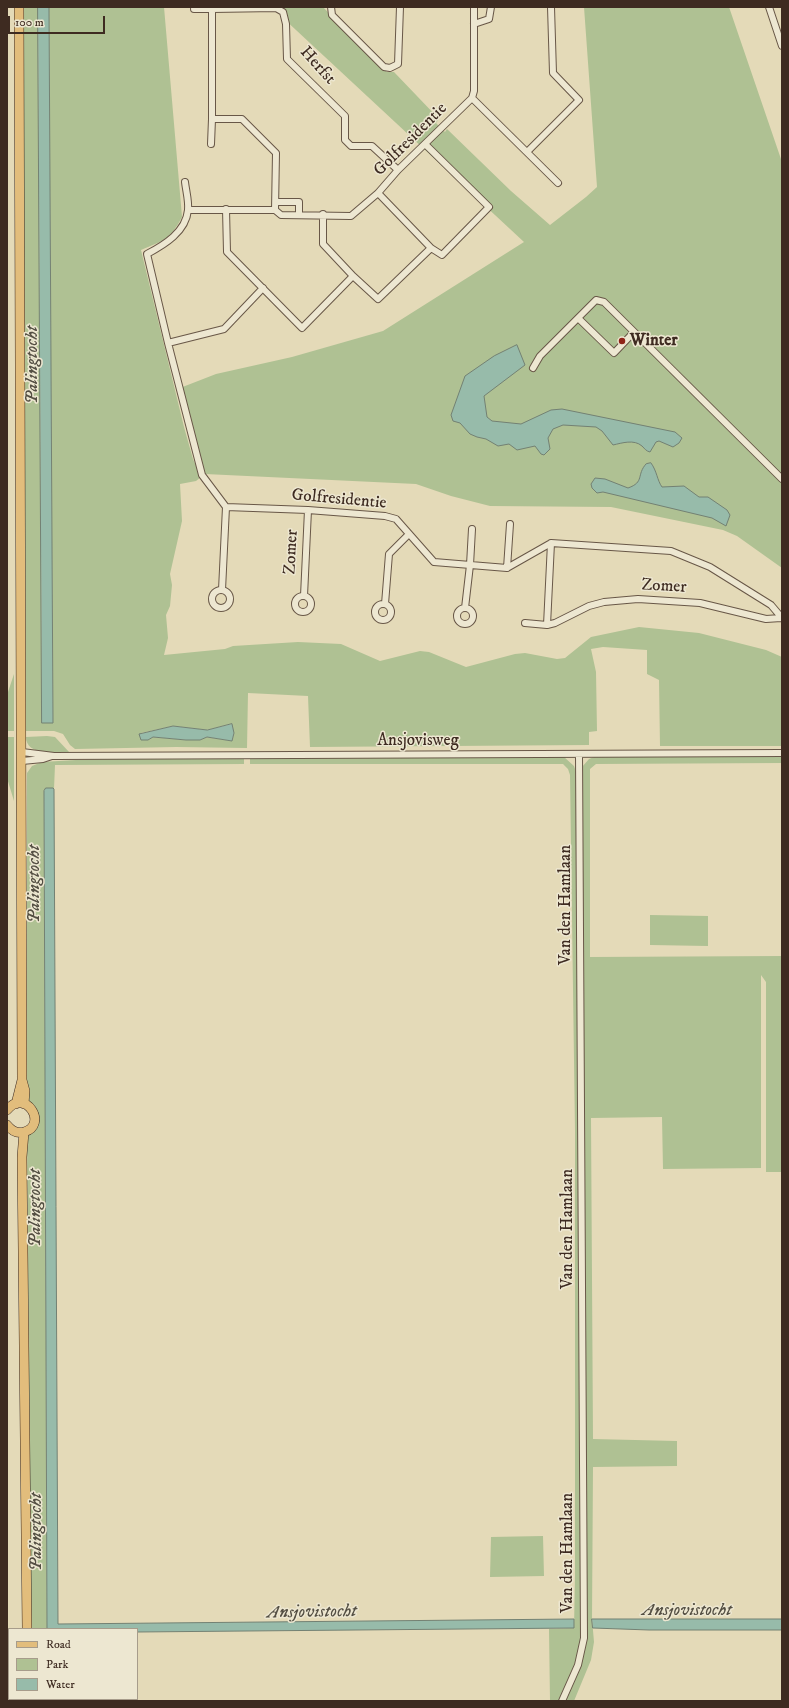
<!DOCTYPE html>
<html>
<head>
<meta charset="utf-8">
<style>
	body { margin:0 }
	#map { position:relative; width:789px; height:1708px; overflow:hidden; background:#e4dab8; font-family:"IM FELL DW Pica",serif }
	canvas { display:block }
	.frame { position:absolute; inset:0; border:8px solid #3e2b21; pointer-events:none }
	.legend { position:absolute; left:8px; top:1628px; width:130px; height:72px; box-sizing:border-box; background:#ede7d1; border:1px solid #a79c8b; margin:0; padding:5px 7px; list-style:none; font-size:12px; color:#3e2b21 }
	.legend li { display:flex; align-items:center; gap:8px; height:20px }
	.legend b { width:20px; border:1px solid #a79c8b }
	.scale { position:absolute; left:8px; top:16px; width:97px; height:18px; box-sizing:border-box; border:2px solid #3e2b21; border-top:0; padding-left:5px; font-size:12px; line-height:14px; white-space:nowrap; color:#3e2b21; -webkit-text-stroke:3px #ede7d1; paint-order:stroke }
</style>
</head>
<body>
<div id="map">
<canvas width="789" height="1708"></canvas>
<div class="frame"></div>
<ul class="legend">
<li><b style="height:5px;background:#e2bd7c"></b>Road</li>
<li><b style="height:11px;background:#afc193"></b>Park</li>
<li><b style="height:11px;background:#97bbaa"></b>Water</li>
</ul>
<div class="scale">100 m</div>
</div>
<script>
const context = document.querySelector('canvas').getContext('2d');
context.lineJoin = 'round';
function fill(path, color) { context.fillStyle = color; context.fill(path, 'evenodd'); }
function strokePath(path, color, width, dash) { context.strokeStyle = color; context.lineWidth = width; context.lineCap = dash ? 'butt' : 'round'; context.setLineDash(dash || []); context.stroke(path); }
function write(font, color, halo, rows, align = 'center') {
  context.font = font + ' "IM FELL DW Pica",serif'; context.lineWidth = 3; context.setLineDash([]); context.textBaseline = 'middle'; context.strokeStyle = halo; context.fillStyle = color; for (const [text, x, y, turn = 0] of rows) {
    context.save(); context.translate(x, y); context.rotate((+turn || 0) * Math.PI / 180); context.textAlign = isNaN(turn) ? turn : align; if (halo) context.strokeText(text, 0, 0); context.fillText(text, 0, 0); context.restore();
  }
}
fill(new Path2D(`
	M23,7h15l4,716h11l-4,-716h115l18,210c-13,24 -18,23 -41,33l43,177 9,32 8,18 -5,4 -16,3 2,37 -12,53 2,11 -2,21 -4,9 2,23 -4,17 61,-6 8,-3 65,-4 43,2 39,17 40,-10 9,1 37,15 49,-13 10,-1 32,6 8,-1 26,-21 48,-10 60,6 67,17 16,7v89h-122l-1,-66 -12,-6v-24l-44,-3 -12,2 5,23 1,59 -8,1v13l-279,2 -2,-51 -60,-3 -1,55 -71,-1 -101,2 -5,-4 -7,-11 -9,-3h-28zM231,724l3,9 -2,8 -25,-4 -7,3h-14l-33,-3 -5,3 -7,-7 32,-7 34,4z
	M279,7h44l58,60 6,5h7l45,47 -3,4 9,9 2,-3 64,62 39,34 36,-28 11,-10 -13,-180h145l53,155v406l-45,-32 -14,-6 -112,-23 -121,-1 -39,-10 -35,-12 -211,-10 -25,-86 36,-14 76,-17 91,-26 141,-89 -242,-225z
	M14,674v57h-7v-36z
	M47,736l8,1 15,16c-14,-1 -44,3 -44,-16z
	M7,737h7v64l-7,-23z
	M782,756v7l-186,1 -6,5v188l192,-1v216h-16v-190l-5,-7v193l-98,1 -1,-52 -71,1 2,321 84,2v25l-84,1 -1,152 2,23 -3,18 -17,41h-10c10,-22 20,-43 22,-67l-4,-867 7,-8 5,-2z
	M564,757l10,9 2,6 1,62 4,806c-3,22 -14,40 -22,61h-9l-1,-72 25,-1 1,-52v-445l-5,-356 -2,-6 -5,-5h-313v-5z
	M93,759h151v5l-189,1 -1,24 -2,-1 -8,3 3,838h-16l-4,-489 1,-5 7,-8 -8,-33v-321l5,-7 10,-4z
	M650,915l58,1v30l-58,-1z
	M543,1536l1,40 -54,1 1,-40z`), '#afc193');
const water = new Path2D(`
	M38,7h11l4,716h-11z
	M517,345l8,20 -41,31 3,21 5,4 29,3 30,-14 11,-1 113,23 7,6 -3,5 -6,4 -14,-6 -3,1 -6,10c-4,-1 -5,-3 -8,-6 -8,-7 -20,-3 -29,-1l-11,-14 -6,-4 -33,-2 -10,4 -5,9 2,11 -6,6 -3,-1 -6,-8 -18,4 -8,-6 -11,2 -12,-7 -9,-2 -7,-3 -10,-11 -7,-2 -2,-6 14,-39 29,-20z
	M651,463c6,8 6,17 11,24l22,-1 15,11h9l19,13 3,5 -4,11 -14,-8 -109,-26 -6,1 -5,-5 -1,-4 4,-6 10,1 23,9c17,-6 8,-13 18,-24z
	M232,724l2,9 -2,8 -25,-4 -7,3h-14l-33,-3 -5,3h-7l-2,-6 34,-8 34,4z
	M46,788h7l1,1 4,835 516,-5v9l-437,4v-3h-90l-3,-838z
	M592,1619h190v11h-133l-56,-2z`);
fill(water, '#97bbaa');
strokePath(water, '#738173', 1);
const street = new Path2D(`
	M331,7l1,8 52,52 6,1 8,-4 2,-57
	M769,7l13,39
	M194,9h18
	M474,24l15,-5 2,-12
	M472,98l86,85
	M211,144l1,-25
	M527,152l52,-52 -26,-27 -2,-66
	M185,182c1,9 4,19 3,28 -2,22 -24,35 -41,44l21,89 34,132 24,32 82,3 77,6 11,3 38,43 73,6 44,-25 120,8 39,16 61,38 11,13
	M378,193l53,55
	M276,202h23v13
	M226,209l1,43 75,76 51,-52 25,23 53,-51 11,7 47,-48 -64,-63
	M188,210h87l6,5 70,1 27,-23 20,-23 74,-72 2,-7v-84
	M275,210l1,-57 -34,-34h-30v-110l64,-1 7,4 3,12 1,35 58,57v24l6,6h21l26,24
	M323,214v30l30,32
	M578,318l36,35 20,-21
	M168,343l56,-14 39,-41
	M533,368l7,-12 56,-56 8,2 178,177
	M507,568l3,-44
	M212 599a9 9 0 1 1 18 0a9 9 0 1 1-18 0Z
	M222,590l4,-83
	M295 604a8 8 0 1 1 16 0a8 8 0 1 1-16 0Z
	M304,596l4,-86
	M385,604l4,-50 20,-20
	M375 612a8 8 0 1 1 16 0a8 8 0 1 1-16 0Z
	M465,608l5,-43 2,-36
	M457 616a8 8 0 1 1 16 0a8 8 0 1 1-16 0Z
	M525,623l22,2 8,-2 34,-17 15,-4 34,-3 62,4 66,16 15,-1
	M547,625l4,-82
	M22,752l32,4 728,-3
	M22,761l21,-2 9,-3
	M562,1701l16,-36 6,-27 -5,-884`);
const primary = new Path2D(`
	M19,7l3,1073 3,11 -1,13
	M16,1104l6,-24
	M7,1110c18,-23 42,15 17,22 -7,2 -13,-2 -17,-7
	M24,1132l-2,25 5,472
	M27,1699v2`);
strokePath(street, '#685747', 8);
strokePath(primary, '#3e2b21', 10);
strokePath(street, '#ede7d1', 6);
strokePath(primary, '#e2bd7c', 9);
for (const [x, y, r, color] of [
	[622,341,4,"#8f2418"]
]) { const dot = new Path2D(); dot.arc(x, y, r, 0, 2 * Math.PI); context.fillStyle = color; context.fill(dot); strokePath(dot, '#ede7d1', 1.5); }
write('17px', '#3e2b21', '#ede7d1', [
	["Herfst",317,66,48],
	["Golfresidentie",411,140,-45],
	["Golfresidentie",339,500,5],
	["Zomer",292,552,-87],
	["Zomer",664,587,3],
	["Ansjovisweg",418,741],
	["Van den Hamlaan",566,905,-90],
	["Van den Hamlaan",568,1229,-90],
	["Van den Hamlaan",568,1553,-90]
]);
write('bold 17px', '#3e2b21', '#ede7d1', [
	["Winter",630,341]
], 'left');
write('italic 18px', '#544f43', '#ede7d1', [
	["Palingtocht",33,365,-90],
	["Palingtocht",35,884,-90],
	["Palingtocht",36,1208,-90],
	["Palingtocht",37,1532,-90],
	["Ansjovistocht",687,1611],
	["Ansjovistocht",312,1613,-1]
]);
</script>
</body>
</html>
